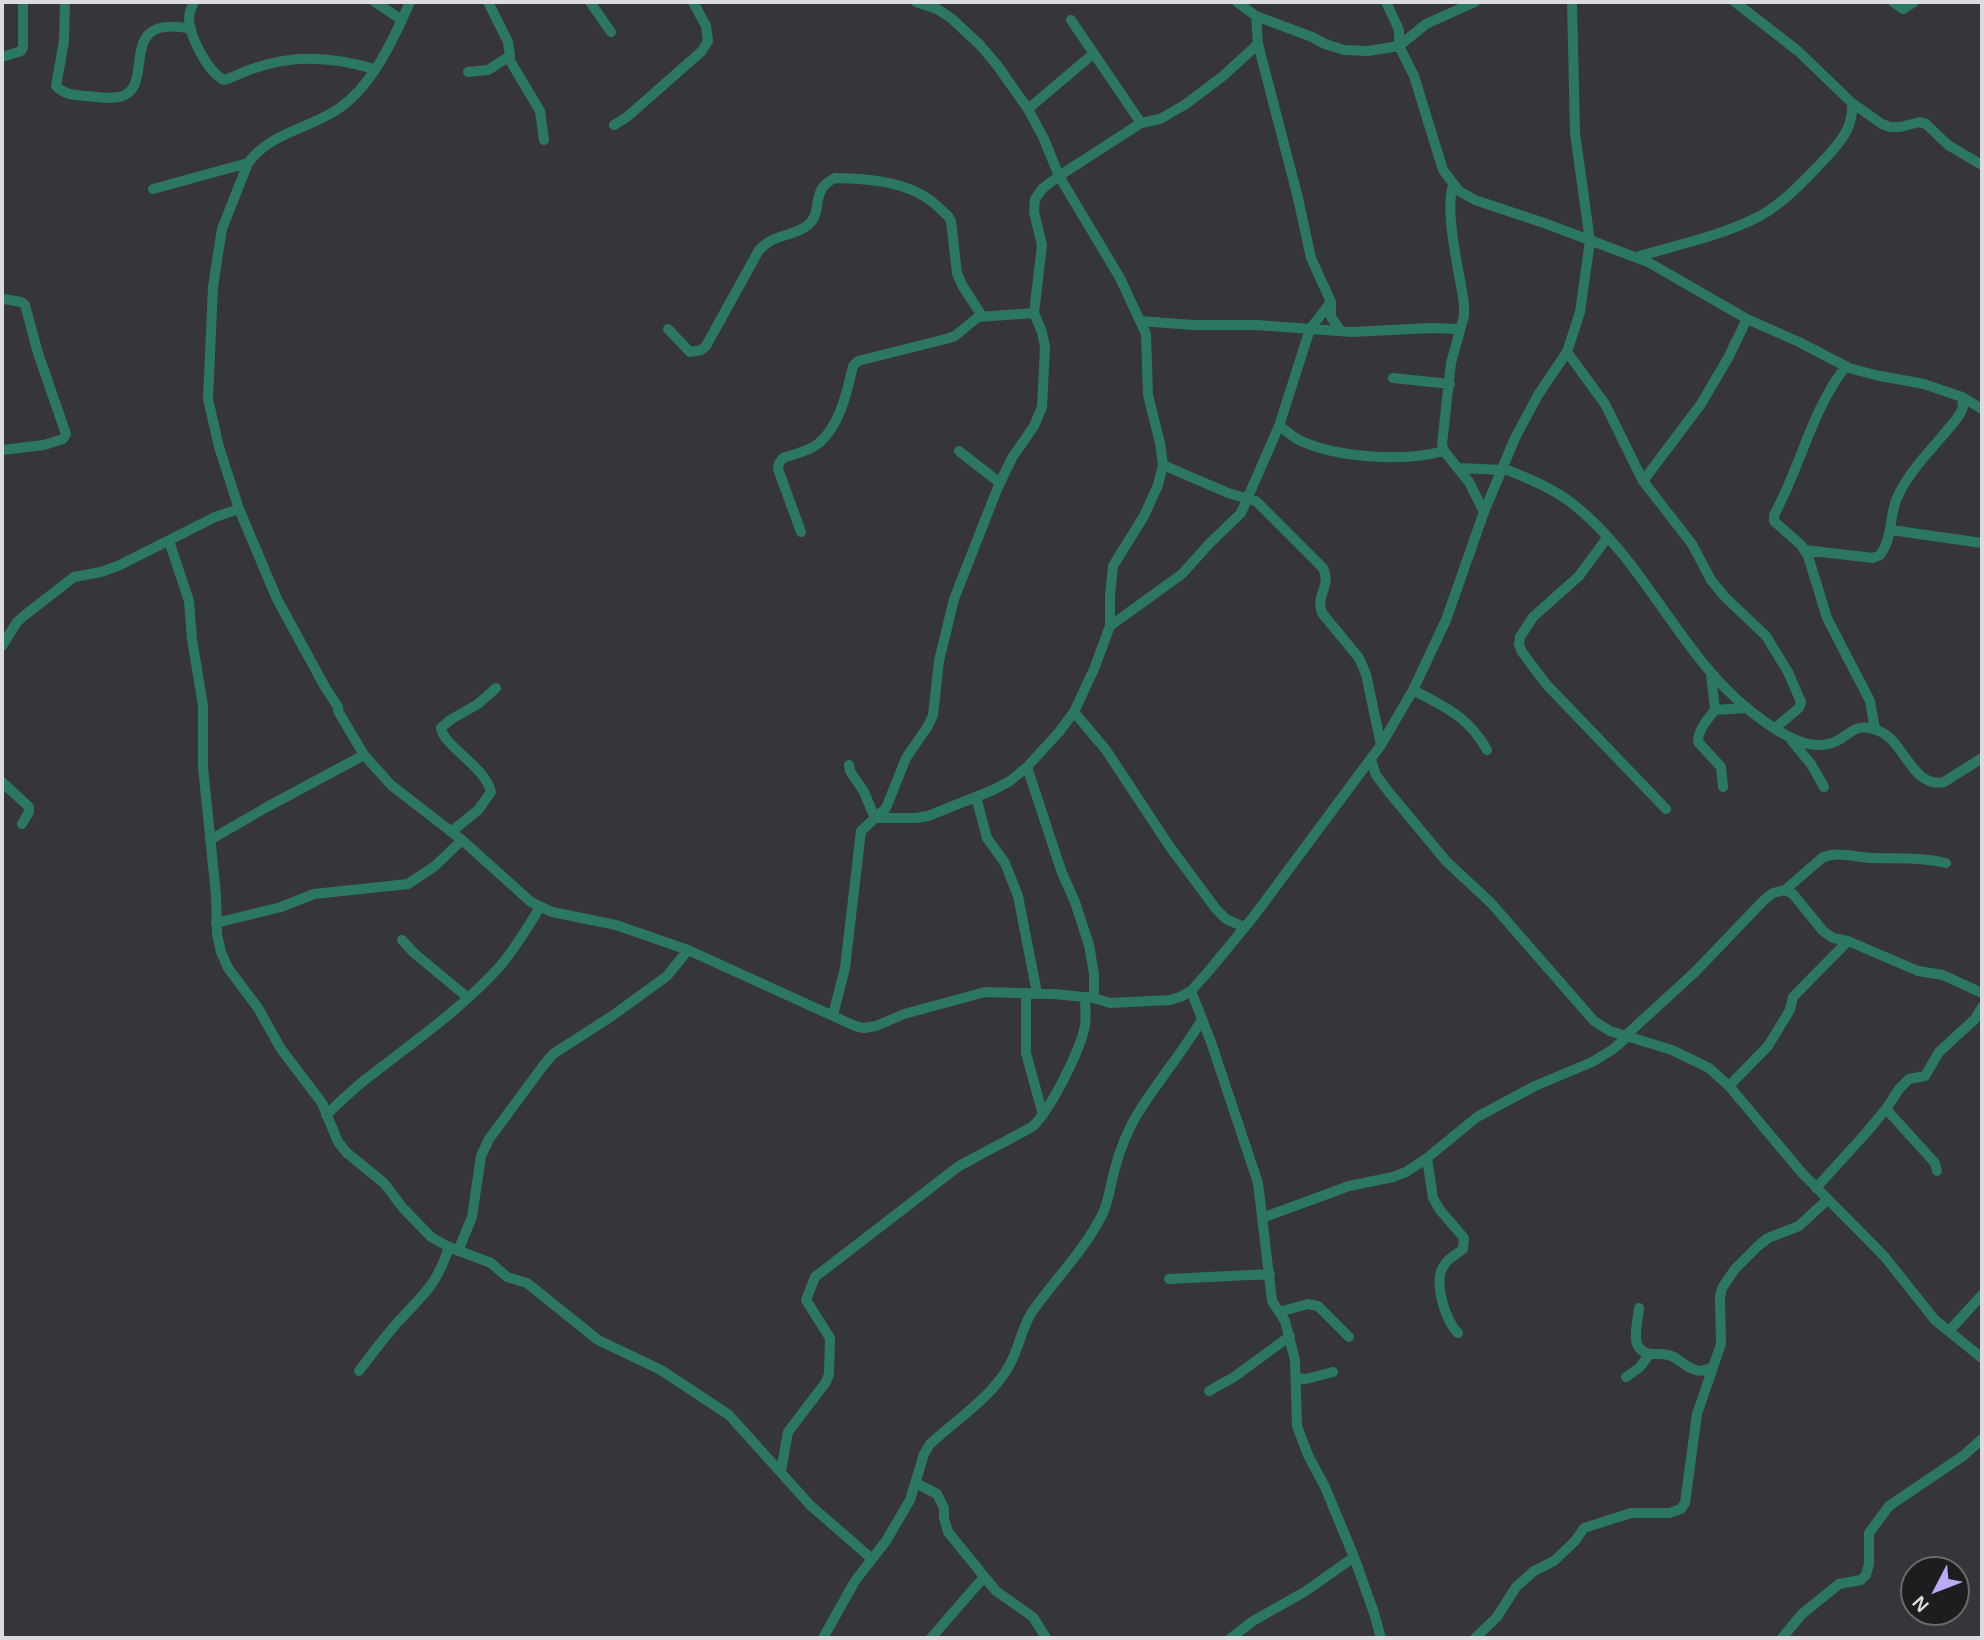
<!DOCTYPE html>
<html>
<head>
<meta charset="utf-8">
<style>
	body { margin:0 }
	#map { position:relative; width:1984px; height:1640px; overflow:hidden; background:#36363a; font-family:Helvetica,sans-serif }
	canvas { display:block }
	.frame { position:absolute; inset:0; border:4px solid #dcdcde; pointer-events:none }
	.north { position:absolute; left:1900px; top:1556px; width:70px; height:70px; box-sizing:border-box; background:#1d1d1f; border:2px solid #69696b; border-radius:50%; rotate:228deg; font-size:19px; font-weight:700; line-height:28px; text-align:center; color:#dcdcde }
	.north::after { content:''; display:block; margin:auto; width:24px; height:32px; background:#baaaf6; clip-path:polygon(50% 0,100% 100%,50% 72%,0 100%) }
</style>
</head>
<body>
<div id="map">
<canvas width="1984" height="1640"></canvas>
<div class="frame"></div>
<div class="north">N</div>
</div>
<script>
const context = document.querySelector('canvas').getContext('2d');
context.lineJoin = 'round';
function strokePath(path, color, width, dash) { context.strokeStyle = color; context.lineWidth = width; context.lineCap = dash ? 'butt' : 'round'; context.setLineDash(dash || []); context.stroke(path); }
strokePath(new Path2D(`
	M65,2l-1,39 -8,45c8,9 19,9 30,10 10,1 23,3 33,1 40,-8 -7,-85 72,-68
	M194,2c-2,5 -5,10 -5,16 0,18 19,54 35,62 11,-3 20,-9 31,-12 39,-14 80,-11 119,1
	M375,2l27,18
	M410,2c-17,38 -38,86 -75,109 -29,18 -66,23 -87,52l-26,66 -5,31 -4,27 -5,112 11,48 20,62 38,90 48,88 13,20v4l26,44 27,30 71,55 69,62 21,10 64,13 72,25 167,76 9,2 12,-2 28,-12 81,-22 69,2 40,4 16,5 60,-3 10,-3 11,-6 16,-18 47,-57 127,-171 32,-55 33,-70 38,-108 31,-74 23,-43 29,-43 13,-40 10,-71 -15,-108 -3,-131
	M590,2l21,30
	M1237,2l19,14 56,21 13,7 19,6 24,1 31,-5 27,-22 49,-22
	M1386,2l13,28v16l15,30 29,94 16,21 16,9 69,23 104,39 99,57 52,23 50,26 26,7 49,9 38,13 20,12
	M1893,2l10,7 11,-7
	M1071,20l70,103
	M2,57l19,-6 2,-4v-45
	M509,59l31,52 4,29
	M468,72l20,-2 22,-14 -2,-14 -20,-40
	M1852,103l30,21 8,3h10l20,-5 6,2 22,21 34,20
	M1028,109l65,-55
	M614,125l13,-8 75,-66 6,-10 -2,-15 -13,-24
	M1453,185c-9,29 7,88 11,119v12l-13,47 -9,81 2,7 25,31 15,30
	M153,189l95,-26
	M1636,257c42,-12 85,-21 124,-41 23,-13 43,-34 61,-53 17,-18 33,-34 31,-60l-54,-52 -63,-49
	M1331,302v15l10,14
	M1141,321l52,4h63l96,7 79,-4 28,1
	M668,329l22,23 11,-2 5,-4 53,-96c16,-17 34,-13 49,-25 16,-13 1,-35 27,-47 28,1 62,2 87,17 10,5 18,14 26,21l3,5 6,52 5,12 20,31
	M1567,352l38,52 38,77 49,63 19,36 14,17 41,39 22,36 13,30 -2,6 -24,20
	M1846,366c-35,45 -45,100 -72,149v6l27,24 7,11 19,62 43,83 5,28
	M1393,378l57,6
	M1279,426c6,4 12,9 18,13 37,19 107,23 147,12
	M2,450l42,-5 19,-6 3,-5 -28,-81 -13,-48 -4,-3 -17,-3
	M959,451l41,32
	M1163,465l65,28 28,8 67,67c9,19 -8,26 -1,45l37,45 7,16 15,71
	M1459,468l42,2
	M1502,468c24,9 51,20 71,36 77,61 110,162 192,218 17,12 41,27 63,22 22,-4 23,-26 53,-12 23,10 32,57 63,50l38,-24
	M1643,481l58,-77 27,-46 19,-39
	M1891,530l91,13
	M801,532l-23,-63 1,-6 4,-5c11,-4 27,-7 36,-15 21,-18 28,-51 34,-77l5,-5 88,-22 9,-3 23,-19 56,-4
	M1607,538l-28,38 -46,41 -13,20 -1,7 3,8 24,32 120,125
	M169,541l20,60 3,38 11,67v61l13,128 1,39 4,18 7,16 30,40 23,41 41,54 16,39 9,11 37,30 19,25 28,29 18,10 42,16 16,14 20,6 71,57 63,30 68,45 81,90 62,54
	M1805,550l68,8 7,-3c13,-17 9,-39 17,-57 14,-32 43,-56 63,-84l3,-7 -1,-10
	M1110,626l72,-52 27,-30 32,-31 38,-87 31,-97 21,-27 -20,-44 -13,-60 -40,-154 -2,-28
	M2,646l15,-24 8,-7 49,-38 27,-5 19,-7 95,-48 24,-8
	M1711,674l4,36c-7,9 -17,19 -17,32l23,25 2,20
	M1413,690c32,17 56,27 74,60
	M1715,710l30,-2
	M1074,712l32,38 64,97 46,62 10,10 18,8
	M1792,741l19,23 13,23
	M1371,760l5,15 12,16 58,70 45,42 103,118 16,10 62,19 37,18 20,18 73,87 82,83 51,64 47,38
	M849,765l1,6 14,21 11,26h41l12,-2 65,-26 17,-9 17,-14 32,-35 15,-20 20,-43 16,-43v-31l3,-29 31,-50 14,-31 5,-20 -3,-22 -12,-48 -2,-61 -26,-56 -61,-102 -15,-37 -16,-30 -31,-44 -17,-20 -29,-27 -14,-9 -21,-7
	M1027,767l35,106 13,29 14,43 5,29v24
	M2,782l27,25v5l-7,12
	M976,797l11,41 18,25 13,33 19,97
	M451,832l27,-22 13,-18c-6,-26 -48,-46 -50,-64l9,-8 28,-16 18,-16
	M210,840l57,-33 97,-52
	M1785,890l37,-32c15,-8 35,0 51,0 25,1 48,-1 73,5
	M216,923l65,-16 33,-13 94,-10 27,-18 27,-26
	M402,940l12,13 53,44
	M1191,991l20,51 47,141 14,118 13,20 10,39 2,66 11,29 17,32 29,70 20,56 7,25
	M1026,993v60l17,62
	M833,1015l12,-47 16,-137 25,-23 20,-50 22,-32 5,-11 6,-54 15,-62 44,-112 14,-29 22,-32 8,-19 3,-60 -3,-15 -8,-19 8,-68 -8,-33 1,-13 8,-11 16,-12 82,-53 19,-4 26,-15 37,-28 35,-32
	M1624,1037l71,-65 69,-72 9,-7 12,-3 8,4 30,37 10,7 15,3 70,30 25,4 39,18
	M1729,1086l39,-40 22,-36 3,-13 55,-56
	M1886,1109l49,54 2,8
	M326,1115c13,-12 26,-25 40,-36 46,-36 96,-70 135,-114 15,-18 27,-38 39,-58
	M1427,1158l6,40 7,12 24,28 -1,11c-6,5 -14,9 -18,15 -13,15 0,57 13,69
	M1816,1188l50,-55 20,-24 13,-20 10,-10 16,-3 14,-24 36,-33 7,-12
	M1262,1218l87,-32 44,-9 13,-5 21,-14 50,-41 58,-31 57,-24 20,-12 15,-13
	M458,1251l14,-34 9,-61 8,-17 54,-73 10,-12 59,-38 55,-40 21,-26
	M1169,1279l101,-5
	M1639,1308c-1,11 -6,29 -1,38 7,12 19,6 30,9 11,2 17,13 28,15 6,2 10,0 16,-3
	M1279,1312l29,-8 10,2 31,31
	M1949,1331l33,-36
	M359,1371c12,-16 24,-32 38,-48 26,-29 39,-36 52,-76
	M1626,1377l13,-9 10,-13
	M1296,1378l10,1 27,-7
	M1209,1391l25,-14 56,-41
	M781,1471l7,-39 38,-50 3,-8 1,-36 -24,-38 9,-23 144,-111 73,-39c18,-16 46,-73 52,-97 3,-10 1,-22 1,-33
	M916,1483l21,11 7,14v10l4,14 48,59 37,26 13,21
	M823,1638l32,-57 31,-40 24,-41 14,-46 6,-10c27,-25 61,-46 79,-78 10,-17 12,-37 23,-54 23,-33 53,-62 71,-99 6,-13 7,-27 11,-41 5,-20 13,-41 24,-59 20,-32 44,-60 63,-92
	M931,1638l53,-61
	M1231,1638l22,-17 53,-30 48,-34
	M1475,1638l22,-21 19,-30 18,-16 20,-10 21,-20 9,-13 47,-15h38l12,-4 4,-6 12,-89 24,-70 -1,-47 2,-9 13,-19 23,-23 10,-8 31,-12 28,-26
	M1782,1638l20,-24 37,-30 22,-4 5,-5 3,-11v-31l20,-27 74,-50 19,-17`), '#2b7763', 10);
</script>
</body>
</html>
